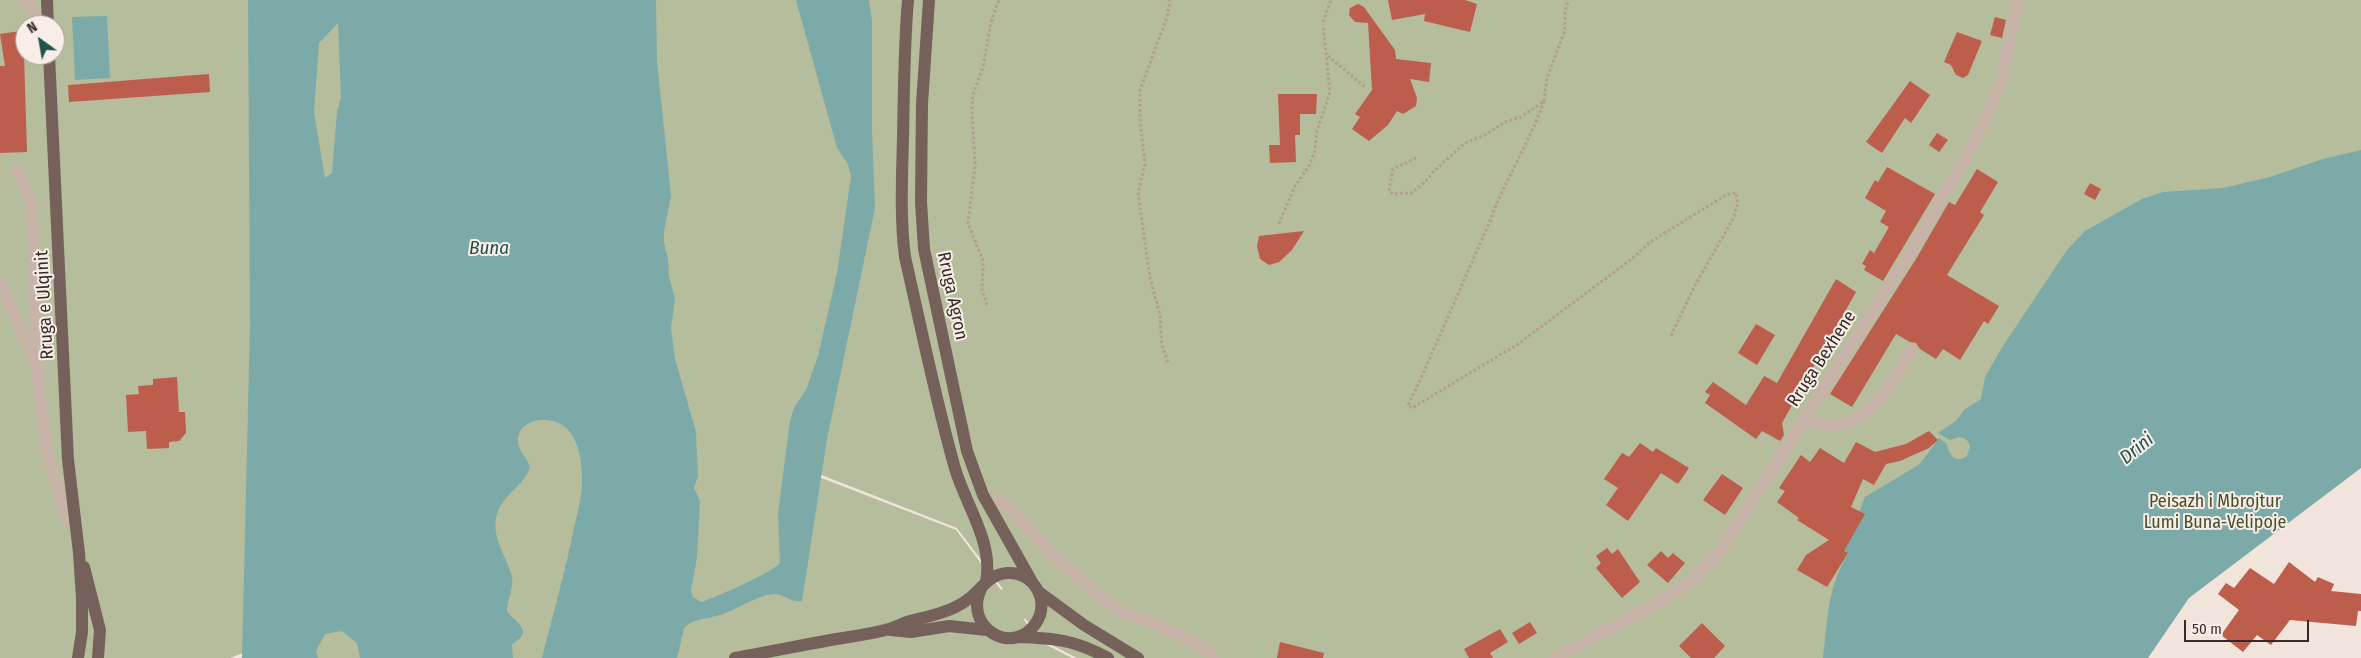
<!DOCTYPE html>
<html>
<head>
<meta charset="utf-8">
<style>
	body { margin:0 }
	#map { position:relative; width:2361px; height:658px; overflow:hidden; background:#f0e4db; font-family:"Fira Sans Condensed",sans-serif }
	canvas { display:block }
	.north { position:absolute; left:15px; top:15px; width:50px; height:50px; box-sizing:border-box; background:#f8eee7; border:1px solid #aaa09b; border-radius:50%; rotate:328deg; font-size:14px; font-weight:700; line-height:20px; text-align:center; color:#342a28 }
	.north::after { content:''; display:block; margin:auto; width:18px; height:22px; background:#205251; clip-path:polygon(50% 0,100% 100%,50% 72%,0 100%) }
	.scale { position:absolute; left:2184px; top:620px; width:125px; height:22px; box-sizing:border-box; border:2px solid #342a28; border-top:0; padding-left:6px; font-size:15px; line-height:18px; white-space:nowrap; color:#342a28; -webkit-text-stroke:4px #f8eee7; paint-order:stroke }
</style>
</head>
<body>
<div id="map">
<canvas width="2361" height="658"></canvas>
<div class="north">N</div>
<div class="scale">50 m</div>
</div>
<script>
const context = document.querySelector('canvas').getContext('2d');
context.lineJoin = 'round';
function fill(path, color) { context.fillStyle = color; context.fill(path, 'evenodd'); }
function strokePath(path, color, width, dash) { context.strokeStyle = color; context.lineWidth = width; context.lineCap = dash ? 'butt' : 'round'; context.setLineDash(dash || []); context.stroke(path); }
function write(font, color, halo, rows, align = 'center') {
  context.font = font + ' "Fira Sans Condensed",sans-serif'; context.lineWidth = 4; context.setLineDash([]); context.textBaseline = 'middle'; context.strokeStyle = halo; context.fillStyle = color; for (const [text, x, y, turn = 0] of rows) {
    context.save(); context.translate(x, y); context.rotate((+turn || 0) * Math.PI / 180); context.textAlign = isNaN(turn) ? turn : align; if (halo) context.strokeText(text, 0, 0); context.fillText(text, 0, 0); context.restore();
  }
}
fill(new Path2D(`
	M0,0h2361v179l-447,479h-837l-33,-17 -19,-23 -1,2 15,21 33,17h-831l73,-28 -1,-3 -83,31h-230zM25,25h30v30h-30zM819,474l138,54 46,61 -2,1 -45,-60 -137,-53z`), '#b5bd9c');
fill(new Path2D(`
	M248,0h408l1,61 14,135 -7,35v12l4,16 1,18 6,21 -4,30 4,31 21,73 2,44 -4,12 6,13 -3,56 -6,34 2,6 8,5c12,-3 74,-31 79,-39l-2,-50 12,-92 4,-13 12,-18 12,-34 19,-83 14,-96 -3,-13 -11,-16 -41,-148h73l3,21v110l3,77 -48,231 -25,162c-10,2 -17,-6 -27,-7 -17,0 -41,18 -59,22 -11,3 -24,3 -32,12l-7,30h-135c11,-43 23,-86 32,-130 3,-14 7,-28 8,-42 1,-18 -2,-48 -18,-60 -15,-11 -48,-8 -46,17 1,8 9,15 12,24 -6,19 -27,27 -33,47 -7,23 10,42 15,63 2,12 -5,22 -5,34 4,7 22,17 14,26 -2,3 -6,4 -9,8l1,13h-153l-3,-15 -15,-12 -17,3 -9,17 2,7h-76l8,-334zM338,23l3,74 -4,15 -5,61 -7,5 -11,-66 5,-69z
	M107,16l3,62 -35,2 -3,-63z
	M2361,150v318l-172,130 -41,60h-325c5,-39 4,-70 25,-104l-4,-3 21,-54 55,-33 19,-26 8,6c1,11 9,20 20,12l3,-10c-3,-10 -11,-10 -20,-6l-12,-7 18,-12 8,-11 17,-11 4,-22 16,-28 66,-99 18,-19 57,-32 21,-7 60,-4 47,-11 53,-18z`), '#7caaa8');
fill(new Path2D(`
	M1388,0h77l12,4 -7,28 -46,-11 1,-7 -33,6z
	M1358,4l6,3 31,43 1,9 35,4 -2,19 -19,-3 7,19 -1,8 -13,8 -6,-3 -9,14 -19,16 -17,-12 8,-12 -5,-3 17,-24 -4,-67 -13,-1 -6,-7 1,-7z
	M1995,17l11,3 -4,18 -12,-3z
	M21,31l3,24 3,97 -27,1v-87h5l-5,-32z
	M1957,32l25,9 -14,34 -5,3 -7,-3 -5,-10 -7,-3z
	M209,74l1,18 -141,10 -1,-17z
	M1910,81l20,14 -19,28 -6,-5 -23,35 -16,-11z
	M1278,94h39l-1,20h-16v21h-5l1,27 -26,1 -1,-18h11z
	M1937,133l11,7 -9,12 -10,-7z
	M1887,167l48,27 -52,87 -19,-11 2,-4 -4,-2 8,-14 4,3 15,-26 -9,-5 6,-11 -21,-13 10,-18 3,2z
	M1977,169l21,13 -18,30 4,3 -37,60 52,31 -11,18 -4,-3 -24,39 -17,-11 -7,10 -16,-10 -4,-6 -6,-1 -14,-8 -44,73 -22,-13 86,-135 33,-57 6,3z
	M2090,183l11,6 -6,11 -11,-6z
	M1304,231l-12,19 -13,12 -10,3 -9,-6 -3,-13 2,-10z
	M1836,279l20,13 -74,131 2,12 -4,6 -18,-10 -6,8 -51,-36 5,-8 -5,-3 8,-10 33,23 18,-29 13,7z
	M1756,324l19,11 -18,30 -19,-12z
	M177,377l2,35h6l1,21 -7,8 -10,1v6l-22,1 -1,-18 -18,1 -2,-37 13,-1 -1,-8 15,-1v-6z
	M1929,431l9,9 -9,8 -29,13 -14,3 -12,21 -11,-6 -12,28 14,7 -21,37 4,2 -21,34 -30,-17 9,-15 23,-15 -32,-20 2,-2 -22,-16 8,-11 -6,-3 22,-33 9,7 10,-14 24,15 12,-21 19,10 31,-8z
	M1640,443l13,9 3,-4 33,20 -11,16 -17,-11 -33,48 -22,-16 12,-17 -14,-9 18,-26 7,4z
	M1722,474l21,14 -18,27 -22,-15z
	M1607,548l5,6 6,-5 22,33 -18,16 -26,-30 5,-5 -5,-7z
	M1661,551l7,7 5,-5 12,10 -17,20 -21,-18z
	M2289,562l26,20 3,-5 16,7 -3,7 30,3v17h-3l-2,15 -66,-6 -19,25 -14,-10 -14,17 -22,-17 18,-25 -21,-16 8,-11 8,5 16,-20 24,16z
	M1530,622l7,11 -18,11 -7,-11z
	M1702,623l23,23 -11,12h-23l-12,-12z
	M1500,629l8,13 -18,11 3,5h-24l-5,-9z
	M1280,642l44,11 -1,5h-46z`), '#bd5d4c');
strokePath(new Path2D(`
	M1323,22l8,-22
	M1328,56l37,31
	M1544,101l3,-23 18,-48v-17l3,-13
	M1416,158l-23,11 -4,22 4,3 18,-1 13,-10 11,-13 30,-27 20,-8 20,-13 16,-5 23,-16c-14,41 -39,78 -54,120l-72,164 -10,20 4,3 106,-64 115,-86 17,-16 76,-47 10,-2 2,10 -5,16 -39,68 -24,51
	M1279,224l16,-38 14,-20 6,-16 2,-19 13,-39 -7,-67
	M987,305l-5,-15 1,-29 -15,-38 7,-57 -3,-55 1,-17 10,-27 8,-45 8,-22
	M1168,362l-6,-16 -2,-31 -10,-37 -12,-85 7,-29 -5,-45v-29l27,-73 3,-17`), '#b29d92', 3, [2.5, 2.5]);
strokePath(new Path2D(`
	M26,0l19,25
	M17,170l15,34 4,158 10,87 20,68 8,8
	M0,283l34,75
	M1803,421c11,1 28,7 38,4 34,-9 55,-47 71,-75
	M983,495l21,8 51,54 37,33 30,22 29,10 48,22 15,14
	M1555,658l115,-62 18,-13 32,-32 189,-296 66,-114 20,-43 7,-20 16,-78`), '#c7b3a8', 12);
strokePath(new Path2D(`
	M47,0l1,25
	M908,0c-4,46 -4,92 -5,138 -1,40 -3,80 2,119 16,70 30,140 49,208 10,38 40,76 32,117
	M929,0l-7,104 -1,98 3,47 43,202 16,44 49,87
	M49,55l19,405 11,93 3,45v34l-4,26
	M84,567l16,63 -2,28
	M1039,592l45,33 54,33
	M890,630l21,2 38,-6 38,4
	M1017,637c38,1 58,3 91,21
	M735,658c34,-6 68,-13 101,-19 18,-3 36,-5 53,-10 7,-2 14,-6 21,-8 11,-3 23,-5 33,-9 10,-3 19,-8 27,-14 12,-10 20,-24 37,-25 26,-2 44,28 29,50 -23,35 -75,4 -54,-36`), '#75605a', 12);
write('18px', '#342a28', '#f8eee7', [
	["Rruga Agron",952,296,78],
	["Rruga e Ulqinit",45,305,-93],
	["Rruga Bexhene",1822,359,-57]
]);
write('18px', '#47502d', '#f8eee7', [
	["Peisazh i Mbrojtur",2215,502],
	["Lumi Buna-Velipoje",2215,523]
]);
write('italic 19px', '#205251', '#f8eee7', [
	["Buna",489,249],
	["Drini",2137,449,-39]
]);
</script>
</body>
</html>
